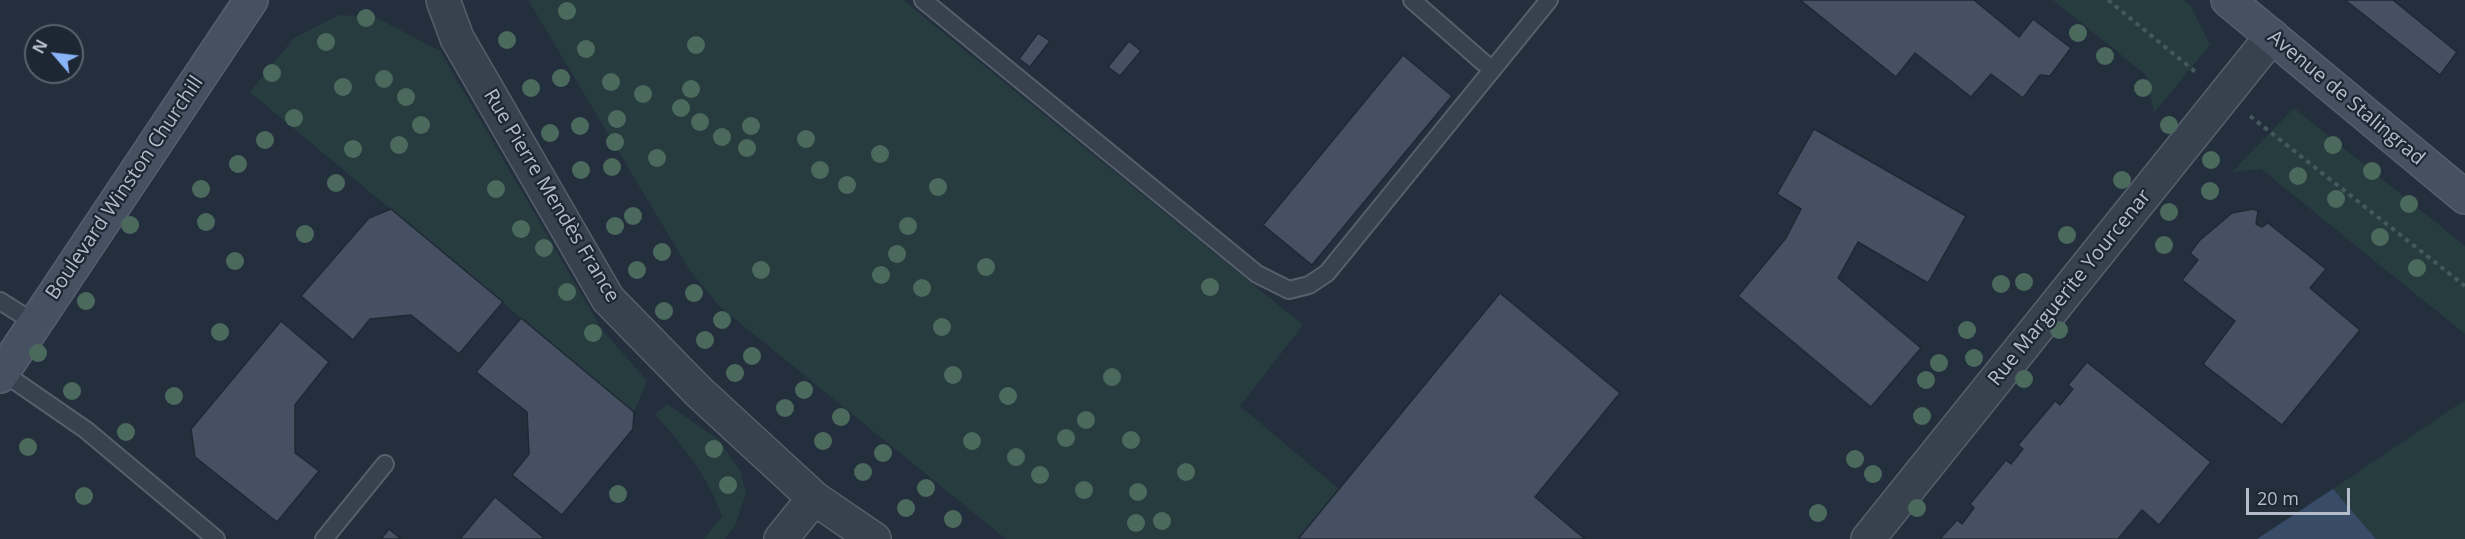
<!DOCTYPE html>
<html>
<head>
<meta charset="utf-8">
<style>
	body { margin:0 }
	#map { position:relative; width:2465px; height:539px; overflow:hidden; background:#242f3e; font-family:"Open Sans",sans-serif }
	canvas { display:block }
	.north { position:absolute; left:24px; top:24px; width:60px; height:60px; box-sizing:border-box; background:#1d2633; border:2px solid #59626f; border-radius:50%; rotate:298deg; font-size:16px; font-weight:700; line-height:24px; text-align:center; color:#b4bcc9 }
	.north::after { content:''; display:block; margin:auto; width:21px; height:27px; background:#8ab4f8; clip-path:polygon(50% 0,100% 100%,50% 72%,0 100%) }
	.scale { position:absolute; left:2246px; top:488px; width:104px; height:27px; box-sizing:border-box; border:3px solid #b4bcc9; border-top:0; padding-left:8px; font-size:18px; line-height:21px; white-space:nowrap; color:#b4bcc9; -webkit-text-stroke:4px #1d2633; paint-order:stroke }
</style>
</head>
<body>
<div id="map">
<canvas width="2465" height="539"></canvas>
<div class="north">N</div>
<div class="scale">20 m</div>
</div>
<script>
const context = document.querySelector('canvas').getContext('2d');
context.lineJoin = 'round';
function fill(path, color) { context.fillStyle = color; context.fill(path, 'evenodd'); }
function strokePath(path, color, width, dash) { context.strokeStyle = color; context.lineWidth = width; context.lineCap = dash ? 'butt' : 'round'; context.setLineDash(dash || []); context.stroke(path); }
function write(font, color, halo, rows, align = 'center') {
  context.font = font + ' "Open Sans",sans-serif'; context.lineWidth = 4.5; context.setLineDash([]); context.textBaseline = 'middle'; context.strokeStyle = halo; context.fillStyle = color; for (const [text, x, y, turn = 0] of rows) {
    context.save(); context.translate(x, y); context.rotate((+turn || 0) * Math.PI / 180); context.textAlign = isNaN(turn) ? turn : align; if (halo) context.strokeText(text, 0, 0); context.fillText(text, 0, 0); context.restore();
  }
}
fill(new Path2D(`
	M528,0h375l400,325 -63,81 99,83 -41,50h-292l-287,-233 -30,-37z
	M2053,0h130l8,6 19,39 -56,68 -8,-38z
	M339,15l36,2 65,34 161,277 46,53 -13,31 -384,-320 44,-54z
	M2294,108l171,138v88l-204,-165 -29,3z
	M2465,400v139h-89l-43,-50z
	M667,404l52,36 22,32 5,22 -11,32 -10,13h-21l18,-23c-15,-42 -38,-68 -67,-102z`), '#263c3f');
fill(new Path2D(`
	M2333,489l43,50h-119z`), '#394c67');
const building = new Path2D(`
	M1800,0h174l45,37 14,-18 38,29 -21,28 -10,-1 -17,23 -32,-24 -20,23 -56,-44 -19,24z
	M2345,0h48l64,52 -17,23z
	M1038,33l12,8 -20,26 -11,-8z
	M1129,41l12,10 -21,25 -12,-9z
	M1403,55l49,41 -140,169 -49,-40z
	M1814,129l152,87 -38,67 -70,-41 -20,36 83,70 -50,59 -133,-111 48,-58 15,-29 -24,-15z
	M391,209l112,93 -44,52 -48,-39 -41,4 -17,21 -52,-44 68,-78z
	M2253,209l5,2 -2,13 6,3 6,-4 58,46 -16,19 50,42 -78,95 -79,-61 32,-43 -53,-41 16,-20 -8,-7 10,-13 32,-27z
	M1500,293l120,100 -85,104 50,42h-287z
	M521,318l113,94 -1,17 -71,86 -50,-40 17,-21 -2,-42 -51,-40z
	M281,321l48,41 -34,43v48l24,18 -42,51 -82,-65 -4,-28z
	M2087,362l124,100 -52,63 -17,-15 -24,29h-178l17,-19 5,4 12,-16 -4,-4 36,-44 5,4 12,-15 -5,-4 37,-44 5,4 13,-16 -5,-4z
	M495,497l48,40 -1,2h-82z
	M389,529l12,10h-20z`);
fill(building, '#455162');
strokePath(building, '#1f2835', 1.5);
const lane = new Path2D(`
	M923,0l334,274 32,16 20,-5 18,-12 222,-273
	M1412,0l80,70
	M0,301l35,22
	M2,372l84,58 130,109
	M324,539l61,-75`);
const street = new Path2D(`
	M443,0l14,38 151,261 91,93 115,106 60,41
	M781,539l33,-41
	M1868,539l404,-503`);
const secondary = new Path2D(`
	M2228,0l237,197
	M0,376l251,-376`);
strokePath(lane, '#565f6c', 20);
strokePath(street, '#565f6c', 36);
strokePath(secondary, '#565f6c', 36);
strokePath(new Path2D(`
	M2108,0l90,74
	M2250,116l215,170`), '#44595c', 4, [4.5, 4.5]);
strokePath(lane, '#38414e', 16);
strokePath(street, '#38414e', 33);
strokePath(secondary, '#465061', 33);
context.fillStyle = '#4b6a5d';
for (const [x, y] of [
	[567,11],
	[366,18],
	[2078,33],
	[507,40],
	[326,42],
	[696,45],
	[586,49],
	[2105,56],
	[272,73],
	[561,78],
	[384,79],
	[611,82],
	[343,87],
	[531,88],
	[2143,88],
	[691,89],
	[643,94],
	[406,97],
	[681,108],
	[294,118],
	[617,119],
	[700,122],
	[421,125],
	[2169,125],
	[580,126],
	[751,126],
	[550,133],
	[722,137],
	[806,139],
	[265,140],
	[615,142],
	[399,145],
	[2333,145],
	[747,148],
	[353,149],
	[880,154],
	[657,158],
	[2211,160],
	[238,164],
	[612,167],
	[581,170],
	[820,170],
	[2372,171],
	[2298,176],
	[2122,180],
	[336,183],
	[847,185],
	[938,187],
	[201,189],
	[496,189],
	[2210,191],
	[2336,199],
	[2409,204],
	[2169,212],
	[633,216],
	[206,222],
	[130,225],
	[615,226],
	[908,226],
	[521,229],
	[305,234],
	[2067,235],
	[2380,237],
	[2164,245],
	[544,248],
	[662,252],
	[897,254],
	[235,261],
	[986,267],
	[2417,268],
	[637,270],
	[761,270],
	[881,275],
	[2024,282],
	[2001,284],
	[1210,287],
	[922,288],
	[567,292],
	[694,293],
	[86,301],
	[664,311],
	[722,320],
	[942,327],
	[1967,330],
	[2059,330],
	[220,332],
	[593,333],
	[705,340],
	[38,353],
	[752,356],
	[1974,358],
	[1939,363],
	[735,373],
	[953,375],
	[1112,377],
	[2024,379],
	[1926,380],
	[804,390],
	[72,391],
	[174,396],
	[1008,396],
	[785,408],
	[1922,416],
	[841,417],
	[1086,420],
	[126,432],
	[1066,438],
	[1131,440],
	[823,441],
	[972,441],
	[28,447],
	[714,449],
	[883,453],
	[1016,457],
	[1855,459],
	[863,472],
	[1186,472],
	[1873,474],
	[1040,475],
	[728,485],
	[926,488],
	[1084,490],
	[1138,492],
	[618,494],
	[84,496],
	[906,508],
	[1917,508],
	[1818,513],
	[953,519],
	[1162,521],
	[1136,523]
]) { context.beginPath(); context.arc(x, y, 9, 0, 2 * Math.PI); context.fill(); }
write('20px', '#b4bcc9', '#1d2633', [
	["Avenue de Stalingrad",2346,98,40],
	["Boulevard Winston Churchill",125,188,-56],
	["Rue Pierre Mendès France",551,196,59],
	["Rue Marguerite Yourcenar",2070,288,-51]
]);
</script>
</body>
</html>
